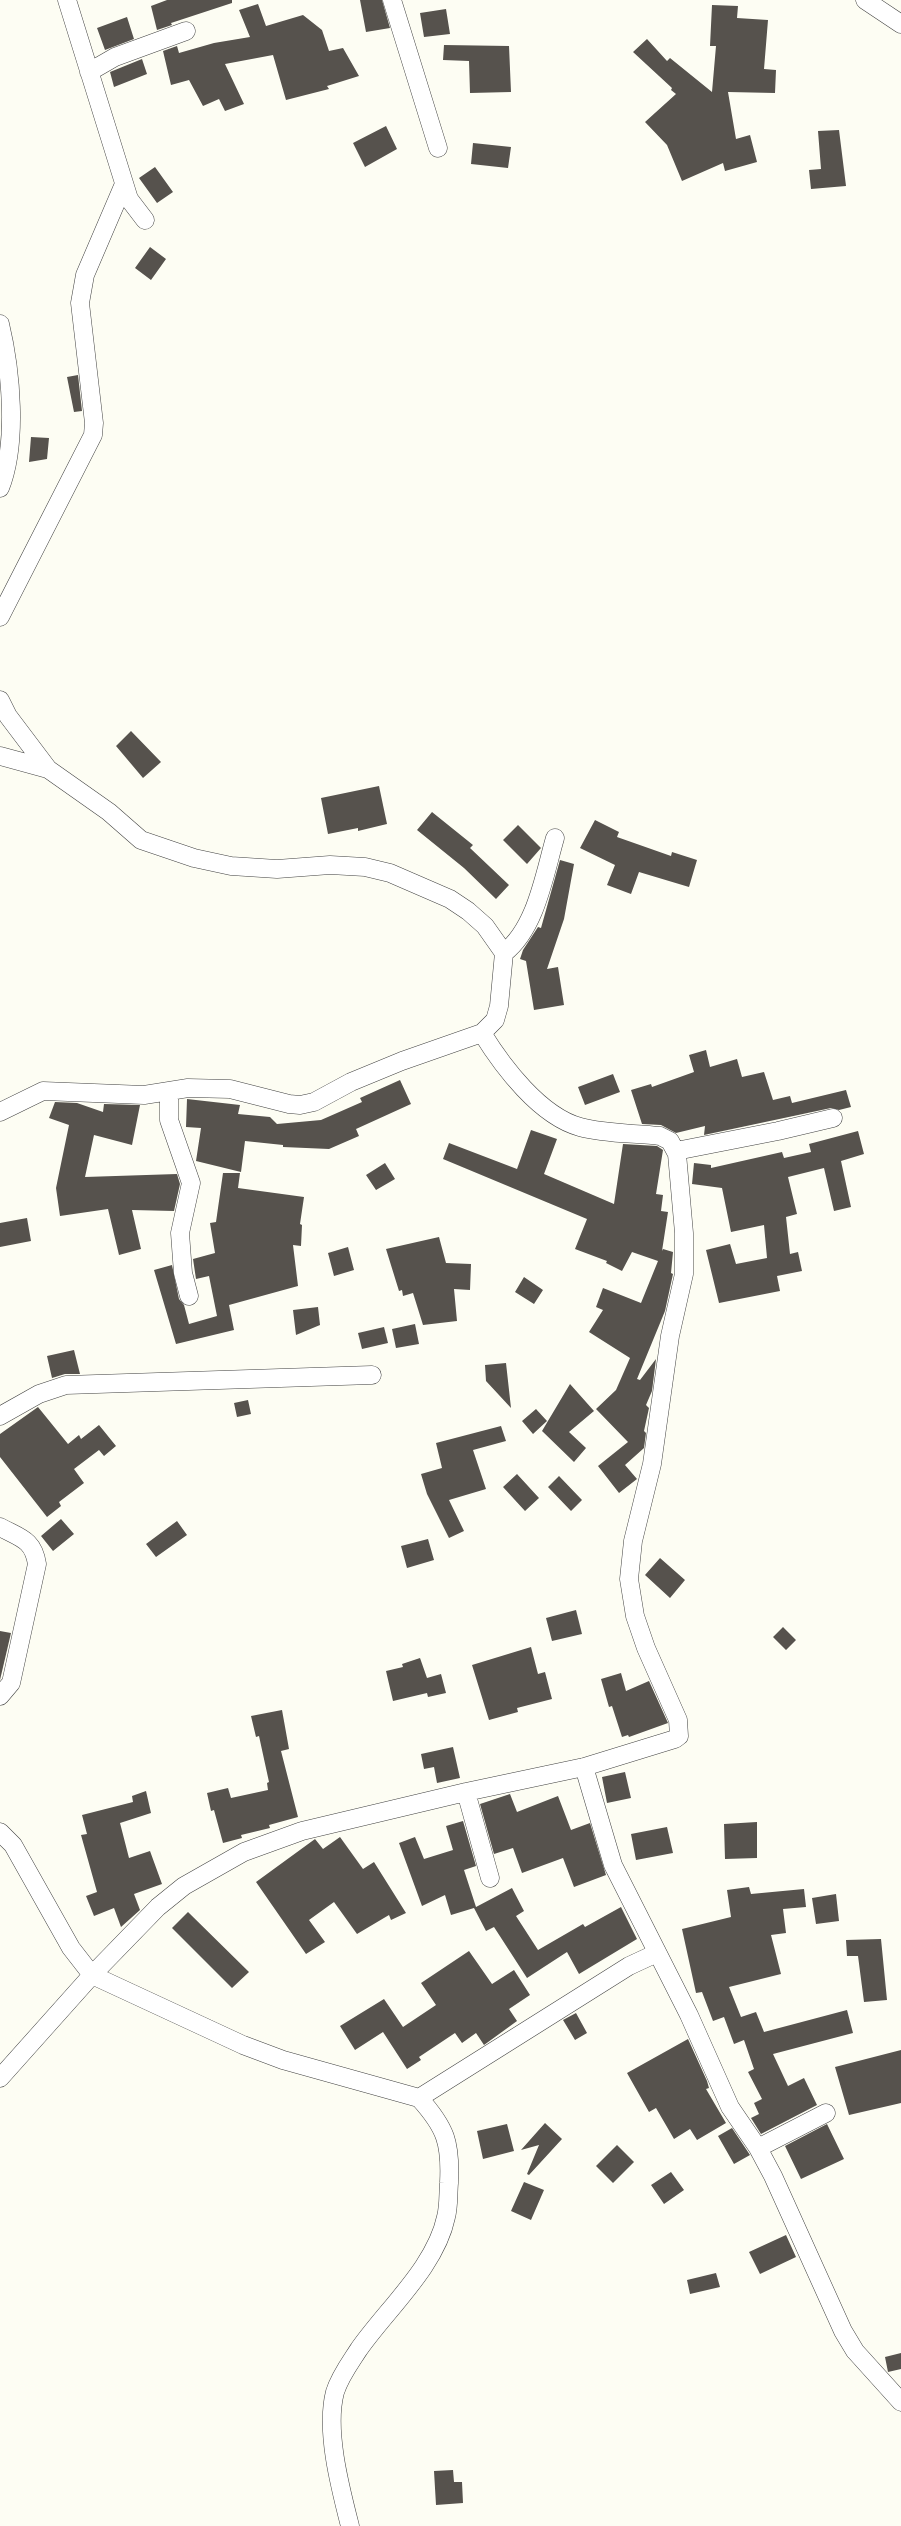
<!DOCTYPE html>
<html>
<head>
<meta charset="utf-8">
<style>
	body { margin:0 }
	canvas { display:block; background:#fdfdf3 }
</style>
</head>
<body>
<canvas width="901" height="2526"></canvas>
<script>
const context = document.querySelector('canvas').getContext('2d');
context.lineJoin = 'round';
function fill(path, color) { context.fillStyle = color; context.fill(path, 'evenodd'); }
function strokePath(path, color, width, dash) { context.strokeStyle = color; context.lineWidth = width; context.lineCap = dash ? 'butt' : 'round'; context.setLineDash(dash || []); context.stroke(path); }
fill(new Path2D(`
	M167,0h65v3l-61,20 1,2 -15,5 -6,-24z
	M360,0h22l8,28 -24,4z
	M258,4l8,22 37,-11 19,15 7,21 14,-3 16,28 -32,10 2,3 -43,11 -13,-45 -48,9 19,40 -19,7 -6,-12 -16,7 -14,-26 -18,5 -8,-34 14,-5 2,7 35,-10 36,-6 -11,-27z
	M712,5l26,1 -1,12 31,2 -4,49 12,1 -1,23 -47,-1 8,47 14,-4 7,27 -32,9 -2,-8 -41,18 -15,-36 -22,-23 31,-28 -5,-4 1,-2 -39,-36 14,-13 20,22 3,-3 42,34 4,-46h-6z
	M446,9l4,25 -26,3 -4,-24z
	M127,17l7,22 -29,11 -8,-22z
	M444,45l65,1 2,46 -41,1 -1,-32 -26,-1z
	M142,59l5,15 -33,13 -4,-15z
	M386,126l11,23 -32,18 -12,-24z
	M839,130l7,56 -35,3 -2,-19 12,-1 -3,-38z
	M473,143l38,4 -3,21 -37,-4z
	M155,167l18,25 -16,11 -18,-25z
	M150,247l16,12 -15,21 -16,-12z
	M78,375l4,36 -8,1 -7,-35z
	M31,437l18,1 -2,21 -18,3z
	M131,731l30,31 -18,16 -27,-32z
	M379,786l8,38 -29,7v-3l-30,6 -7,-36z
	M432,812l41,33 -3,3 39,37 -13,14 -32,-31 -47,-38z
	M595,820l24,12 -2,5 54,19 1,-4 25,8 -8,27 -50,-15 -8,22 -24,-9 8,-20 -35,-17z
	M518,825l23,23 -14,16 -24,-24z
	M560,860l14,4 -10,55 -17,50 11,-2 6,38 -30,5 -8,-49 -6,-2 3,-9 15,-23 3,1z
	M706,1050l4,17 27,-8 5,18 22,-5 9,28 17,-4 2,7 54,-13 5,17 -12,3 -8,-2 -127,27 1,-9 -29,7 -15,-8 -19,-1 -11,-34 20,-6 1,3 42,-15 -5,-17z
	M613,1074l7,18 -35,13 -7,-18z
	M400,1080l11,24 -55,25 3,7 -30,13 -46,-2v-2l-38,-4 -4,31 -45,-11 5,-33 -15,-1 1,-28 53,6 -2,9 32,3 7,7 44,-4 41,-18 -2,-4z
	M55,1102l22,1 26,9 1,-8 36,1 -8,40 -38,-10 -9,42 92,-3 3,10 -6,27 -42,-1 9,39 -22,6 -11,-46 -48,7 -4,-28 13,-63 -20,-7z
	M531,1130l26,9 -13,35 70,30 9,-60 34,2 6,4 -7,44 7,1 -2,16 7,1 -6,39 1,-2 10,3 -2,21 2,1 -8,37 -28,68 3,1 16,-21 -4,32 -6,14 3,3 -5,23 2,2 -2,15 -19,17 12,14 -18,14 -21,-27 30,-24 -32,-33 20,-19 14,-32 -41,-26 14,-22 -7,-3 7,-19 38,15 17,-42 -26,-9 -10,19 -16,-8 1,-2 -32,-12 12,-30 -144,-60 6,-16 68,26z
	M858,1131l6,23 -23,7 10,46 -17,4 -10,-43 -36,9 9,37 -11,3 4,37 8,-2 4,19 -25,5 3,15 -61,12 -13,-53 24,-6 6,20 31,-6 -3,-33 -33,7 -9,-44 -30,-4 2,-21 17,2v3l71,-16 2,6 27,-6 -2,-8z
	M385,1163l10,16 -19,11 -10,-15z
	M223,1173h17l-2,15 66,9 -4,27 2,1 -1,21 -8,-1 5,41 -69,19 5,25 -58,14 -22,-74 18,-5 7,34 5,6 5,19 28,-8 -8,-40 -13,3 -3,-20 22,-6 -5,-30 6,-1z
	M27,1218l4,23 -31,6v-24z
	M439,1237l7,26 25,1 -1,26 -16,-1 3,32 -34,4 -10,-32 -10,3 -1,-6 -3,1 -13,-42z
	M348,1247l6,23 -20,6 -6,-23z
	M524,1277l19,13 -9,14 -19,-12z
	M318,1307l2,18 -24,10 -3,-25z
	M415,1324l4,20 -23,4 -4,-19z
	M384,1327l4,16 -26,6 -4,-16z
	M74,1350l6,24h-15l-13,4 -5,-22z
	M506,1363l5,45 -25,-27 -1,-16z
	M570,1384l24,27 -25,21 17,16 -12,14 -32,-31z
	M248,1400l3,14 -14,3 -3,-14z
	M38,1407l30,37 11,-9 2,4 18,-14 17,21 -12,10 -5,-6 -25,19 10,14 -25,19 2,4 -14,11 -47,-60v-23z
	M536,1409l11,12 -14,13 -11,-13z
	M501,1426l5,15 -33,9 13,39 -37,11 15,31 -15,7 -22,-44 -6,-20 21,-6 -6,-25z
	M517,1474l22,24 -14,13 -22,-24z
	M559,1476l23,24 -11,11 -23,-24z
	M61,1519l13,15 -21,17 -12,-15z
	M177,1521l10,14 -31,22 -10,-13z
	M428,1539l6,21 -27,8 -6,-22z
	M660,1558l25,22 -15,18 -25,-23z
	M576,1610l6,24 -30,7 -6,-23z
	M783,1627l13,13 -10,10 -13,-13z
	M0,1631l11,2 -11,47z
	M531,1647l7,27 7,-2 7,27 -35,9 1,4 -29,8 -17,-55z
	M420,1658l7,20 14,-4 5,19 -18,4 -1,-4 -34,8 -7,-30 17,-4 -1,-3z
	M621,1673l5,18 23,-10 19,42 -39,14 -1,-2 -6,2 -10,-31 -3,1 -8,-28z
	M282,1710l7,39 -8,2 17,66 -29,8 1,3 -29,7 1,3 -19,5 -9,-33 -3,1 -4,-18 21,-5 3,10 37,-8 -1,-7 2,-1 -10,-46 -3,1 -5,-21z
	M453,1747l7,31 -23,5 -3,-16 -10,2 -3,-15z
	M625,1772l6,26 -24,5 -5,-26z
	M146,1791l5,22 -31,10 9,35 21,-7 12,33 -28,10 6,16 -19,17 -7,-19 -20,8 -8,-20 11,-4 -16,-57 6,-1 -5,-19 51,-13 -1,-6z
	M510,1794l7,18 41,-16 13,34 19,-7 16,52 -32,12 -11,-29 -41,15 -9,-25 -19,6 -14,-50z
	M463,1821l13,45 -12,4 12,37 36,-19 12,23 -8,5 22,34 45,-26 2,3 36,-20 16,32 -58,35 -12,-22 -40,26 -33,-51 -8,4 -12,-23 -23,7 -6,-20 -23,11 -23,-63 16,-6 9,22 29,-9 -7,-24z
	M757,1822v36l-32,1 -1,-35z
	M667,1827l6,26 -37,7 -5,-26z
	M340,1837l23,32 11,-7 32,51 -15,7 -2,-5 -32,19 -23,-32 -25,18 16,22 -19,12 -50,-72 59,-43 8,10z
	M749,1887l2,7 53,-5 2,18 -23,2 3,24 -15,2 10,39 -52,13 12,30 15,-5 8,20 83,-22 6,23 -80,21 15,32 16,-8 13,27 -56,29 -10,-16 8,-4 -5,-11 8,-4 -14,-27 6,-3 -10,-29 -10,4 -10,-27 -11,4 -11,-29 -6,1 -14,-64 49,-12 -4,-27z
	M836,1894l3,27 -23,3 -4,-26z
	M188,1912l61,60 -17,16 -60,-60z
	M881,1939l6,61 -23,2 -6,-46h-11l-1,-16z
	M469,1951l23,33 22,-14 16,25 -21,14 8,12 -33,24 -8,-12 -14,10 -7,-10 -36,24 2,3 -14,9 -24,-37 -28,18 -15,-24 44,-27 19,28 33,-22 -15,-22z
	M576,2013l11,20 -12,7 -12,-20z
	M688,2039l19,42 2,7 -3,1 20,34 -29,17 -7,-11 -16,10 -18,-31 -7,4 -22,-39z
	M901,2050v53l-52,12 -14,-48z
	M545,2123l17,16 -33,36 -2,-1 12,-29 -18,5z
	M507,2124l7,27 -31,8 -6,-28z
	M827,2124l17,35 -43,20 -16,-33z
	M732,2128l18,27 -16,9 -16,-28z
	M617,2145l17,17 -21,21 -17,-17z
	M671,2172l13,18 -20,14 -13,-19z
	M524,2182l20,8 -13,30 -20,-9z
	M786,2235l10,22 -36,17 -11,-22z
	M716,2273l4,14 -30,7 -3,-14z
	M901,2353v16l-13,3 -3,-15z
	M453,2470l1,12h8l1,21 -27,2 -2,-34z`), '#56524d');
const minor = new Path2D(`
	M67,0l62,199 16,21
	M392,0l46,148
	M865,0l36,24
	M89,72l26,-15 71,-26
	M0,324c11,46 18,119 0,164
	M0,617l93,-182 1,-12 -14,-120 5,-28 39,-91
	M0,700l8,16 40,53
	M0,756l48,13 61,43 32,28 53,18 37,8 46,3 53,-4 35,2 25,6 60,26 18,12 17,15 19,27 -5,53 -4,14 -13,13 -80,28 -51,21 -37,20 -14,3 -11,-1 -59,-15 -42,-1 -44,7 -101,-4 -43,21
	M504,953c32,-25 40,-77 51,-115
	M169,1091v29l22,63 -11,50 3,40 6,23
	M676,1151l102,-20 55,-13
	M0,1416l39,-22 27,-9 306,-10
	M0,1527c20,11 33,12 37,37l-26,119 -11,13
	M584,1767l29,98 76,150 41,92 28,41 15,28 70,155 12,20 46,51
	M466,1792l24,86
	M0,1832l13,13 58,103 21,27 151,70 40,15 136,38c27,30 32,45 30,85 -1,11 0,23 -3,34 -10,49 -59,92 -87,132 -9,14 -19,27 -24,43 -10,38 5,95 15,134
	M0,2078l92,-103 66,-68 26,-21 60,-34 58,-21 164,-39 118,-25 91,-28 4,-3 -1,-16 -32,-72 -11,-32 -6,-37 4,-38 19,-77 18,-128 14,-62v-41l-7,-79 -7,-13 -10,-5c-26,-3 -55,-2 -80,-9 -40,-11 -77,-60 -98,-94
	M419,2098l210,-132 28,-13
	M758,2148l68,-35`);
strokePath(minor, '#424242', 19);
strokePath(minor, '#fff', 18);
</script>
</body>
</html>
